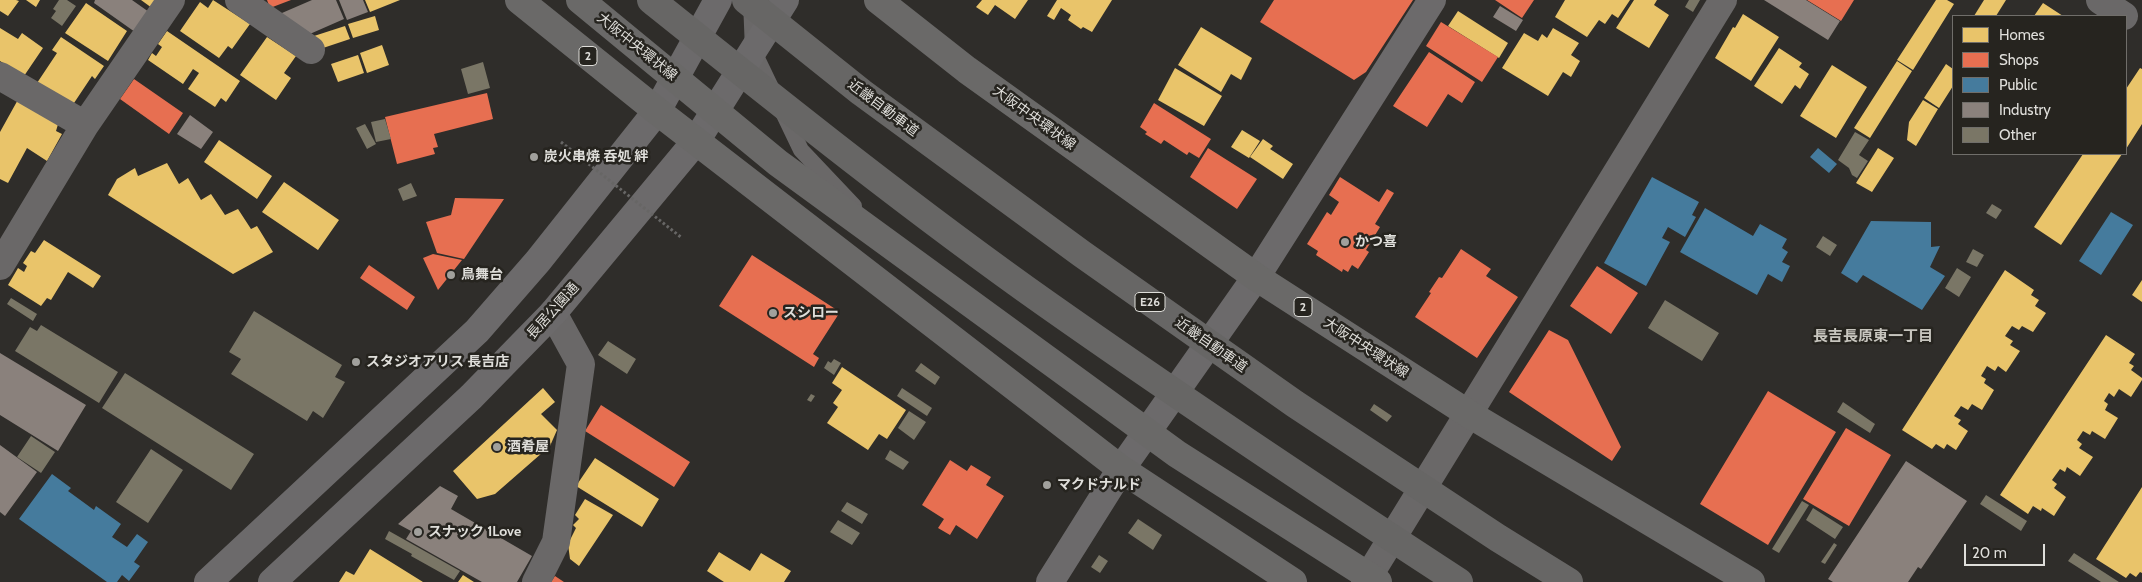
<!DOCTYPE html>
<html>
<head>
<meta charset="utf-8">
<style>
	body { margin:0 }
	#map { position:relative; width:2142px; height:582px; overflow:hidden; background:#2f2d2a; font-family:Cabin,sans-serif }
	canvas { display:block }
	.legend { position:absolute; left:1952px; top:15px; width:175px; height:140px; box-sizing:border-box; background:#26241f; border:1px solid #706e6a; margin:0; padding:6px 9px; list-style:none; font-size:15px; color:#dfdeda }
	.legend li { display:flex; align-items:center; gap:10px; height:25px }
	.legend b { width:25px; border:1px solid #706e6a }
	.scale { position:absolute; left:1964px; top:544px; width:81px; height:22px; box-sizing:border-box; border:2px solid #dfdeda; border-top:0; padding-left:6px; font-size:15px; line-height:18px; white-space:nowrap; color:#dfdeda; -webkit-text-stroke:4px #26241f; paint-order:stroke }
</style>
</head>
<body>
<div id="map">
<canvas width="2142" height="582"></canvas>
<ul class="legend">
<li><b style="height:14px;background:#e9c46a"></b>Homes</li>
<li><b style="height:14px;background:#e76f51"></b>Shops</li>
<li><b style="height:14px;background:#457b9d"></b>Public</li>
<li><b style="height:14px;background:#8a817c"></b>Industry</li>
<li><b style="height:14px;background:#7a7666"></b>Other</li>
</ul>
<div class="scale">20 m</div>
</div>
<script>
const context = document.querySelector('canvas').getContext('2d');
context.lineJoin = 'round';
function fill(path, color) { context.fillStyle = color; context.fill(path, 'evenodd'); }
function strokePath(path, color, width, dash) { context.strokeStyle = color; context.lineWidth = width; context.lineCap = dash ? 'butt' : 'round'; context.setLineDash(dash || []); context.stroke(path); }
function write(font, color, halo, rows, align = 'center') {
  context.font = font + ' Cabin,"Noto Sans JP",sans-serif'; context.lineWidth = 5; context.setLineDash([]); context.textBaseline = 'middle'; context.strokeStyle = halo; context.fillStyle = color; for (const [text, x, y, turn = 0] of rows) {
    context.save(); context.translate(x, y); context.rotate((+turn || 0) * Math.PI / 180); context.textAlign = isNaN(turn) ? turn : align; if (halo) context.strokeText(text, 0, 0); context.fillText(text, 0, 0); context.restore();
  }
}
fill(new Path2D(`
	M0,0h16l3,1 -11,15 -8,-5z
	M26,0h14l-4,7z
	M141,0h16l-5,8z
	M213,0l37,24 -18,25 -4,-3 -9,12 -39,-27 20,-29 8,6z
	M365,0h35l-30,12z
	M982,0h46l-13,19 -20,-14 -7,10 -12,-8z
	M1057,0h55l-20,32 -9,-5 -2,2 -13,-9 3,-5 -10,-7 -7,12 -7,-4z
	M1565,0h65l-12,18 -6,-4 -7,10 -6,-4 -12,17 -32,-20z
	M1634,0h23l-3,5 15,10 -20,33 -33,-20z
	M1936,0h11l7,4 -41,66 -16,-10z
	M1984,0h22l-10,16h-22z
	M86,3l41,28 -19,30 -43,-28z
	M2043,3l20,13h-29z
	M1458,11l50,32 -9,15 -51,-32z
	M1743,14l36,23 -28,44 -36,-23 18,-31 2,1z
	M375,16l4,14 -26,8 -5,-14z
	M345,26l5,13 -27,9 -9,-12z
	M1201,27l51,31 -11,22 -10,-6 -10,18 -43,-27z
	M0,28l18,11 4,-6 21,15 -19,28 -24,-15z
	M1553,28l26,15 -8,12 9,6 -9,16 -8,-5 -15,24 -46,-28 22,-35 14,8 4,-7 5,4z
	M167,31l73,50 -14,21 -5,-4 -6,9 -27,-18 11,-16 -6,-4 -10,15 -35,-24 4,-7 4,3 6,-9 -4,-3z
	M61,37l43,29 -9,13 -3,-3 -22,33 -35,-23 22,-33 -5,-3z
	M267,37l29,19 -12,17 7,5 -15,22 -36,-25z
	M382,45l7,20 -22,8 -7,-20z
	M1779,48l23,15 -3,4 10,7 -9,15 -5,-4 -13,19 -28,-18z
	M358,55l6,18 -26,9 -7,-18z
	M1897,61l15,10 -42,67 -16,-10z
	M1946,64l7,5v17l-14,22 -15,-10z
	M1832,65l35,22 -31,51 -36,-22z
	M1175,68l47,28 -18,30 -46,-26z
	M2140,68l2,1v55l-16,25v-60z
	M20,96l39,25 -3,10 6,3 -15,27 -20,-13 -19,35 -8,-4v-47z
	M1923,100l15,9 -22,37 -9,-6 2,-18z
	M1242,130l18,11 -11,17 -18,-11z
	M1263,139l10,7 -3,3 23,15 -10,15 -33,-22z
	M219,140l53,36 -15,23 -53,-37z
	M1878,148l16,10 -22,34 -16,-9z
	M2083,154h39l-61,91 -27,-18z
	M167,163l12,21 9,-6 13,22 10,-6 14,21 13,-6 13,20 6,-3 16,26 -40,22 -125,-79 9,-16 18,-11 3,8z
	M284,182l55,38 -21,30 -56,-38z
	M44,240l57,36 -8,12 -25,-16 -17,28 -4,-2 -6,8 -33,-21 10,-17 6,4 3,-6 -4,-3 8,-12 4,2z
	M2005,270l29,20 -3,5 8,5 -4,6 11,7 -13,19 -11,-6 -3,4 -7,-4 -7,10 8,5 -3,4 10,6 -14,21 -8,-6 -3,5 -8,-5 -6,10 5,3 -2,4 10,7 -12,20 -10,-6 -4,6 -7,-4 -7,10 7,4 -3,4 10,7 -12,19 -9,-6 -3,5 -8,-5 -4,5 -30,-19z
	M2142,280v22l-10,-7z
	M2106,335l29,19 -6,9 5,3 -3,4 11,8v2l-11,17 -12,-8 -5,8 -5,-4 -5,8 4,3 -3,6 13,8 -13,21 -13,-8 -2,4 -7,-4 -6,9 5,4 -3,4 14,9 -13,19 -13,-9 -2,5 -5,-3 -8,11 5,4 -3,4 12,9 -12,19 -12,-8 -1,3 -8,-5 -5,8 -28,-19z
	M842,367l64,43 -19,29 -8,-5 -11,16 -41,-27 11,-16 -5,-4 9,-13 -10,-7z
	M543,388l12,14 -14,12 16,16 -7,16 -55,48 -18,5 -24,-28z
	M595,458l64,41 -17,28 -66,-41z
	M2142,487v86l-2,-1 -4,5 -6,-4 -4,5 -30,-19z
	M585,499l28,16 -34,51 -9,-7 -2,-15 8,-16 -3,-3 6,-6 -4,-4z
	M370,549l53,33h-84l7,-11 8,4z
	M719,552l31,19 11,-18 30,18 -7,11h-60l-17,-11z
	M463,575l11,7h-16z`), '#e9c46a');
fill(new Path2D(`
	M267,0h24l-21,8z
	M1274,0h139l-47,72 -12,8 -94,-58z
	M1495,0h39l-12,18z
	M1807,0h47l-13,21z
	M1441,22l57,35 -16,25 -56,-36z
	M1429,52l46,30 -13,21 -14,-9 -21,33 -34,-21z
	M134,79l49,34 -14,21 -49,-35z
	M487,93l6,26 -59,15 4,13 -5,1 2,6 -38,10 -12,-47z
	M1154,103l57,36 -12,19 -10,-6 -2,3 -23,-15 -3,4 -16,-10 2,-2 -7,-5z
	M1208,148l49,31 -20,30 -47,-32z
	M1340,177l39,25 8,-13 7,4 -19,31 5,3 -14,23 3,2 -11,17 -6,-4 -4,7 -5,-3 -1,3 -26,-17 2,-4 -11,-7 20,-32 4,3 8,-13 -10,-7z
	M455,198l49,1 -40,60 -27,-6 -11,-31 25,-7z
	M1461,249l30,20 -5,7 32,21 -41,61 -62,-41 16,-24 -2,-1 10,-15 3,1z
	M433,254l29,6 -24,30 -15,-32z
	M752,255l88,57 -27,42 6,4 -5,9 -95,-61z
	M369,265l46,32 -8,13 -47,-32z
	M1597,266l41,27 -27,41 -41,-28z
	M1549,330l19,10 53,107 -9,14 -103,-69z
	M1768,391l68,41 -68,113 -68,-41z
	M601,405l89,57 -16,25 -89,-56z
	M1846,428l45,27 -42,71 -46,-27z
	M950,460l17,11 4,-6 20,12 -5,8 18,11 -27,43 -21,-14 -6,10 -12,-7 6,-9 -22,-14z
	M555,576l9,6h-13z`), '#e76f51');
fill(new Path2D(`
	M1818,148l19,16 -8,9 -19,-16z
	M1652,177l47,25 -7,13 4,2 -11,20 -17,-10 -6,11 8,4 -24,44 -42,-23z
	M1705,208l48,28 7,-12 27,15 -5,9 6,4 -6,10 8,4 -8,16 -14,-8 -11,21 -77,-43z
	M2111,212l22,13 -32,50 -22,-14z
	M1871,221l60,1v25l9,-1 -10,21 15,9 -23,34 -59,-35 -6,8 -16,-10z
	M52,474l19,14 -3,3 26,19 2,-4 25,18 -9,13 15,10 10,-13 11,8 -14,20 6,4 -11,15 -7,-6 -5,7h-10l-88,-63z`), '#457b9d');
fill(new Path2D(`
	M95,0h37l17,12 -14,20 -41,-29z
	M312,0h24l8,19 -41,18 -28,-21z
	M339,0h24l5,12 -21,8z
	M1764,0h42l34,21 -12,19z
	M1500,6l23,14 -7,11 -23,-14z
	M190,115l23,17 -12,17 -24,-15z
	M0,353l86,52 -28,46 -58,-36z
	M0,445l37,27 -32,44 -5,-4z
	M1906,461l61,40 -46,68 -3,-2 -10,15h-75l-5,-3z
	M440,486l18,10 -7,13 81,47 -15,26h-35l-76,-43 5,-8 -13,-7z`), '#8a817c');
fill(new Path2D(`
	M59,0h8l9,6 -14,20 -11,-8 5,-7 -3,-2z
	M1689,0h11l-7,12 -8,-5z
	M483,62l7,26 -22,6 -7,-25z
	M385,119l6,20 -15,3 -5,-20z
	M365,124l11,20 -9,5 -11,-21z
	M1855,132l14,8 -10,15 9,6 -11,17 -5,-3 -3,-7 -11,-8z
	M411,183l6,13 -14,5 -5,-12z
	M1992,204l10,6 -6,9 -10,-6z
	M1823,236l14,9 -7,11 -14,-9z
	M1973,249l11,6 -7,12 -11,-5z
	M1957,268l14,9 -12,20 -14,-9z
	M11,298l26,16 -4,7 -26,-17z
	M1665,300l54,33 -17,28 -54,-33z
	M254,311l88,54 -7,12 10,5 -22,36 -10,-7 -6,10 -76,-47 10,-15 -12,-7z
	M41,325l77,47 -19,31 -84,-52 15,-24 7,4z
	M608,341l28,18 -9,15 -29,-19z
	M834,359l7,4 -7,12 -10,-7 4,-7 3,2z
	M921,363l19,14 -5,8 -20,-14z
	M125,373l129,81 -23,36 -129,-82z
	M902,388l30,20 -5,8 -30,-20z
	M811,394l4,2 -4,6 -4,-2z
	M1843,402l32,22 -5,9 -33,-21z
	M1374,404l18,12 -5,6 -17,-12z
	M909,411l17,11 -12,18 -16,-12z
	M31,436l24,16 -14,21 -24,-16z
	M151,449l32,21 -35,53 -32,-21z
	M890,450l19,12 -6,8 -18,-11z
	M1986,495l41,26 -6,10 -41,-27z
	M1802,501l7,4 -30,48 -7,-4z
	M847,502l21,12 -6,10 -21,-13z
	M1813,508l30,19 -8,12 -29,-19z
	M1138,519l24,16 -9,15 -25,-17z
	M838,520l22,13 -8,12 -22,-13z
	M389,531l71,40 -6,9 -43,-24 1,-2 -27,-15z
	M1834,543l3,2 -12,19 -4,-2z
	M2074,553l45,29h-18l-33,-21z
	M1099,555l9,6 -8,12 -9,-6z`), '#7a7666');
strokePath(new Path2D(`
	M751,1l2,49 48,100 53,56`), '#6a6868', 16);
strokePath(new Path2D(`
	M239,0l72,50
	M2100,0l24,16
	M0,76l85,49
	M0,266l85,-141 86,-125
	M536,582l20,-40 25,-178 -28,-51
	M1365,582l358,-582`), '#6a6868', 28);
strokePath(new Path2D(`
	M208,582l269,-251 61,-70 119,-150 61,-111
	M272,582l199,-185 82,-84 143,-172 89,-141
	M1050,582l71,-113 135,-192 176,-277`), '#6c6a6b', 28);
strokePath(new Path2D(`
	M519,0l138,111 464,358 172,113
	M878,0l89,70 289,207 213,137 282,168`), '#6a6968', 28);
strokePath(new Path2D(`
	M561,142l121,96`), '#676665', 3, [2.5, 2.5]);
strokePath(new Path2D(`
	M580,0l198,163 399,291 201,128`), '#6a6968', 28);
strokePath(new Path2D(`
	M651,0c130,104 261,209 397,305 135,95 273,187 411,277
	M746,0l115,92 221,162 213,150 203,134 71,44`), '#676665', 28);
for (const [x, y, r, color] of [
	[534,157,5,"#a1a09c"],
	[1345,242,5,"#a1a09c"],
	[451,275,5,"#a1a09c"],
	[773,313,5,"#a1a09c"],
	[356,362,5,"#a1a09c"],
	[497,447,5,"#a1a09c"],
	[1047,485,5,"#a1a09c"],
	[418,532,5,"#a1a09c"]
]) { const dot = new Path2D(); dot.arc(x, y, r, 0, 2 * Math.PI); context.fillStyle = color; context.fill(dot); strokePath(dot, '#26241f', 2); }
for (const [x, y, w] of [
	[588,56,18],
	[1150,302,30],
	[1303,307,18]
]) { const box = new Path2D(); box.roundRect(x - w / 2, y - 9.5, w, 19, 4); context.fillStyle = '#26241f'; context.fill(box); strokePath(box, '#dfdeda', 1); }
write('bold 12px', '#dfdeda', null, [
	["2",588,56],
	["E26",1150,302],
	["2",1303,307]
]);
write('14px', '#dfdeda', '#26241f', [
	["大阪中央環状線",637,47,39],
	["近畿自動車道",883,108,37],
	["大阪中央環状線",1034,118,36],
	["長居公園通",553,311,-48],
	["近畿自動車道",1211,345,35],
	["大阪中央環状線",1366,348,33]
]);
write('bold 14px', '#dfdeda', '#26241f', [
	["炭火串焼 呑処 絆",544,157],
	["かつ喜",1355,242],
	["鳥舞台",461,275],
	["スシロー",783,313],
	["スタジオアリス 長吉店",366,362],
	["酒肴屋",507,447],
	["マクドナルド",1057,485],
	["スナック 1Love",428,532]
], 'left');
write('bold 15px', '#c7c5be', '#26241f', [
	["長吉長原東一丁目",1873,337]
]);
</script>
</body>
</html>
